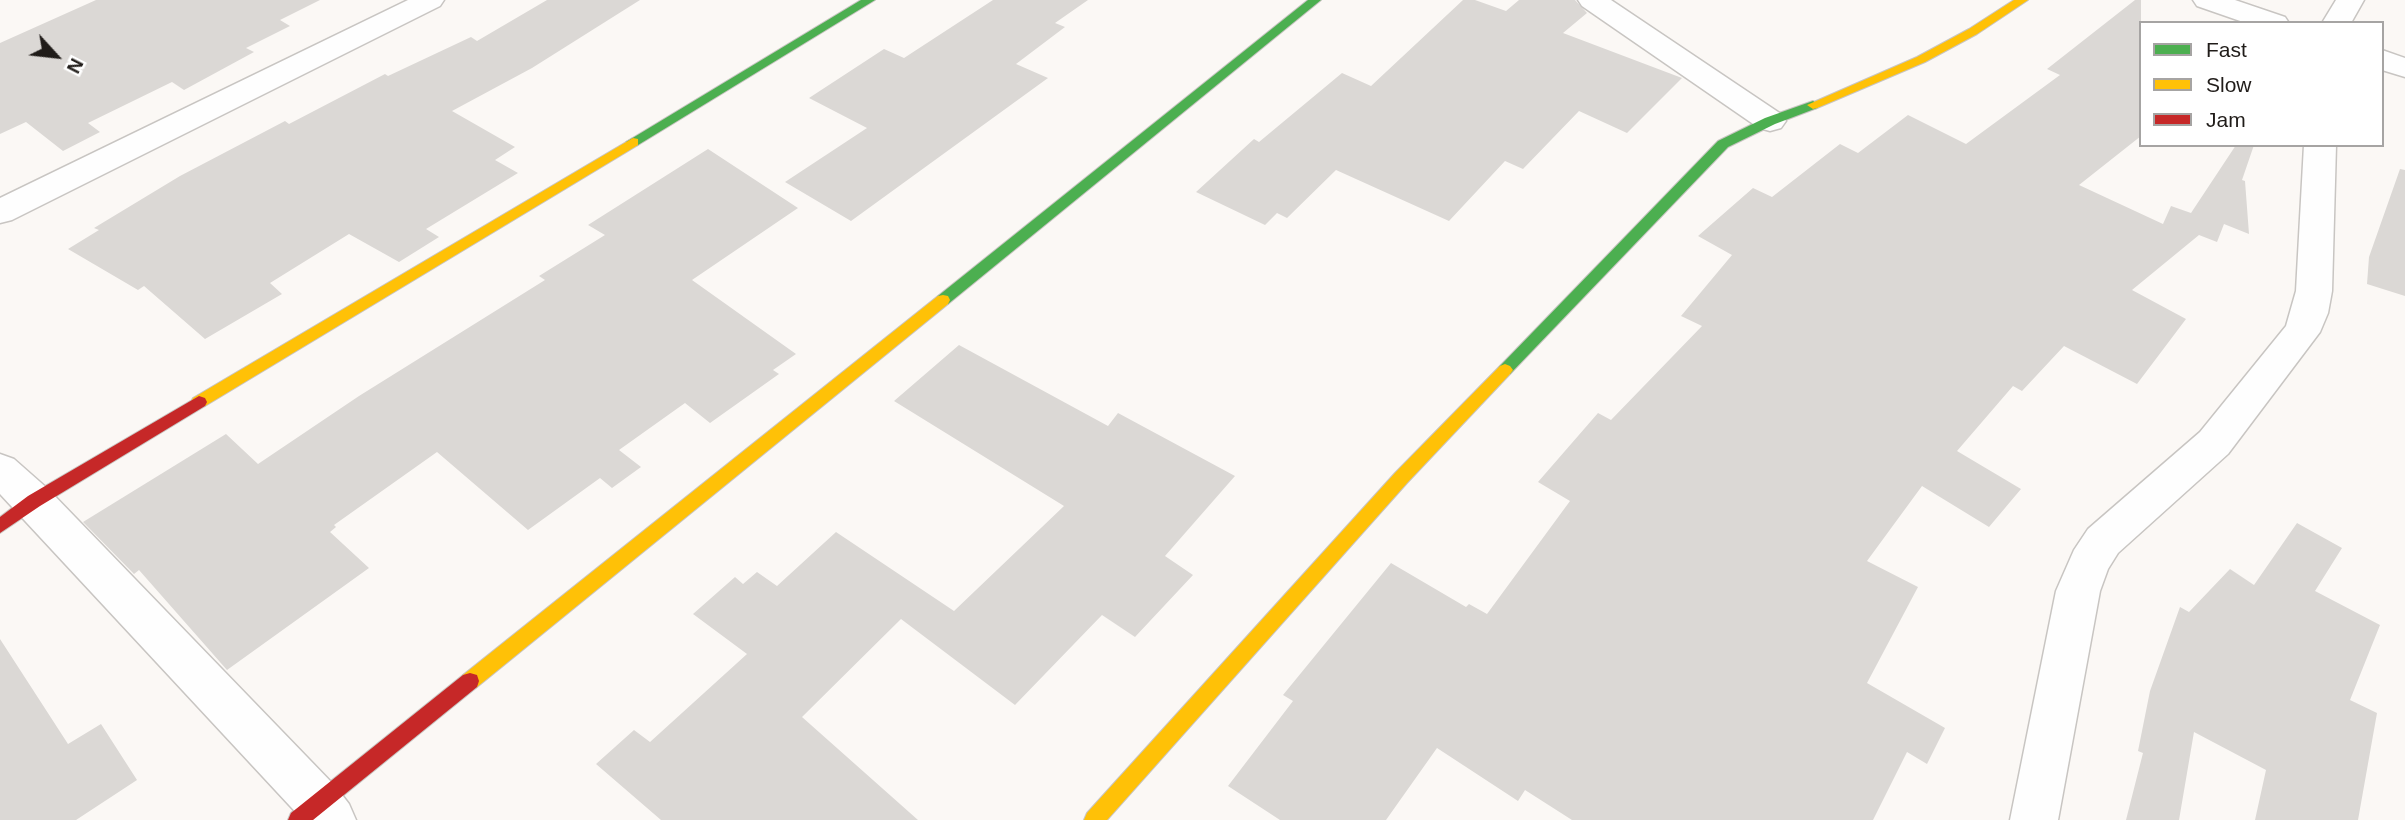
<!DOCTYPE html>
<html>
<head>
<meta charset="utf-8">
<style>
	body { margin:0 }
	#map { position:relative; width:2405px; height:820px; overflow:hidden; background:#fbf8f5; font-family:Helvetica,sans-serif }
	canvas { display:block }
	.legend { position:absolute; left:2139px; top:21px; width:245px; height:126px; box-sizing:border-box; background:#fff; border:2px solid #a6a4a3; margin:0; padding:9px 12px; list-style:none; font-size:21px; color:#201c19 }
	.legend li { display:flex; align-items:center; gap:14px; height:35px }
	.legend b { width:35px; border:2px solid #a6a4a3 }
	.north { position:absolute; left:21px; top:21px; width:70px; height:70px; -webkit-text-stroke:5px #fff; paint-order:stroke; rotate:117deg; font-size:19px; font-weight:700; line-height:28px; text-align:center; color:#201c19 }
	.north::after { content:''; display:block; margin:auto; width:24px; height:32px; background:#201c19; clip-path:polygon(50% 0,100% 100%,50% 72%,0 100%) }
</style>
</head>
<body>
<div id="map">
<canvas width="2405" height="820"></canvas>
<ul class="legend">
<li><b style="height:9px;background:#4caf50"></b>Fast</li>
<li><b style="height:9px;background:#ffc107"></b>Slow</li>
<li><b style="height:9px;background:#c62828"></b>Jam</li>
</ul>
<div class="north">N</div>
</div>
<script>
const context = document.querySelector('canvas').getContext('2d');
context.lineJoin = 'round';
function fill(path, color) { context.fillStyle = color; context.fill(path, 'evenodd'); }
function strokePath(path, color, width, dash) { context.strokeStyle = color; context.lineWidth = width; context.lineCap = dash ? 'butt' : 'round'; context.setLineDash(dash || []); context.stroke(path); }
fill(new Path2D(`
	M96,0h224l-40,20 10,6 -44,22 8,4 -70,38 -12,-8 -84,41 12,9 -37,19 -37,-29 -26,12v-91z
	M547,0h93l-108,68 -80,43 63,36 -20,13 23,13 -92,56 13,8 -40,25 -50,-28 -79,49 12,11 -77,45 -61,-53 -6,4 -70,-41 31,-19 -5,-2 86,-52 105,-55 4,3 96,-50 3,2 83,-39 6,4z
	M993,0h95l-33,23 10,4 -49,37 32,14 -197,143 -66,-39 82,-54 -58,-30 75,-49 20,9z
	M1463,0h12l31,11 13,-11h56l12,13 -24,20 119,45 -55,55 -48,-22 -56,58 -18,-8 -56,60 -113,-51 -49,48 -10,-5 -12,12 -69,-33 58,-53 5,3 83,-69 29,13z
	M2135,0h6v136l-62,49 84,39 8,-18 20,7 45,-68h18l-12,35 3,1 4,53 -25,-10 -7,18 -18,-7 -67,55 54,29 -49,65 -73,-38 -42,45 -9,-5 -56,65 64,38 -32,38 -67,-41 -55,75 51,26 -51,96 78,45 -18,36 -20,-12 -34,68h-301l-47,-30 -7,11 -81,-53 -51,72h-106l-52,-34 65,-85 -10,-6 108,-132 75,44 3,-3 18,10 83,-113 -32,-19 60,-69 13,7 91,-94 -21,-10 51,-61 -34,-19 55,-48 19,9 68,-53 18,9 50,-38 58,29 94,-69 -13,-6z
	M708,149l90,59 -106,72 104,74 -23,16 6,4 -69,49 -25,-20 -66,47 22,17 -29,21 -12,-10 -72,52 -91,-78 -103,73 2,2 -6,5 39,36 -142,102 -88,-100 -5,4 -51,-52 143,-88 32,30 101,-68 186,-116 -6,-4 66,-41 -17,-10z
	M2400,169l5,1v126l-38,-12 2,-27z
	M959,345l149,81 10,-13 117,63 -70,80 28,19 -58,62 -33,-22 -87,90 -114,-86 -99,98 116,103h-257l-65,-56 38,-34 16,12 97,-88 -54,-40 42,-37 8,7 14,-12 20,14 59,-54 118,79 110,-105 -170,-105z
	M2297,523l45,25 -27,43 65,34 -30,75 27,13 -19,107h-103l11,-50 -72,-38 -15,88h-53l17,-67 -5,-2 12,-60 30,-84 9,5 41,-43 24,16z
	M0,639l68,105 33,-20 36,56 -61,40h-76z`), '#dbd8d5');
const street = new Path2D(`
	M408,0h36l-4,6 -428,214 -12,3v-25z
	M1578,0h33l170,114 5,7 -5,7 -11,3 -11,-3 -177,-122z
	M2193,0h42l50,17 4,6h-43l-49,-17z
	M2336,0h28l-13,23h-29z
	M2382,50l23,8v19l-23,-7z
	M2304,145h32l-4,146 -4,22 -8,19 -92,122 -110,99 -10,16 -8,22 -42,229h-48l46,-229 18,-41 14,-21 112,-97 86,-106 10,-35z
	M0,454l14,5 34,30 288,298 13,17 7,16h-53l-303,-326z`);
const fast = new Path2D(`
	M861,0h14l-237,145 -5,1 -7,-4z
	M1308,0h13l-373,304h-10l-2,-4 2,-4z
	M1813,101l6,4 -2,3 -42,16 -47,23 -218,227h-10l-3,-4 3,-4 218,-225 47,-23z`);
const slow = new Path2D(`
	M2014,0h14l-51,34 -52,28 -108,46 -4,1 -6,-4 110,-48 52,-28z
	M633,138l5,1v6l-433,261h-12l-2,-4 2,-4z
	M943,295l5,1 2,4 -2,4 -471,383 -7,2 -7,-2 -2,-6 2,-6 475,-379z
	M1505,364l5,2 3,4 -3,4 -103,109 -300,337h-23l3,-7 308,-340 105,-107z`);
const jam = new Path2D(`
	M199,396l6,2 2,4 -2,4 -165,100 -40,27v-16l28,-21z
	M470,673l7,2 2,6 -2,6 -164,133h-25l3,-7 172,-138z`);
strokePath(street, '#c8c5c2', 3);
strokePath(fast, '#c8c5c2', 2);
strokePath(slow, '#c8c5c2', 2);
strokePath(jam, '#c8c5c2', 2);
fill(street, '#fefefe');
fill(fast, '#4caf50');
fill(slow, '#ffc107');
fill(jam, '#c62828');
</script>
</body>
</html>
